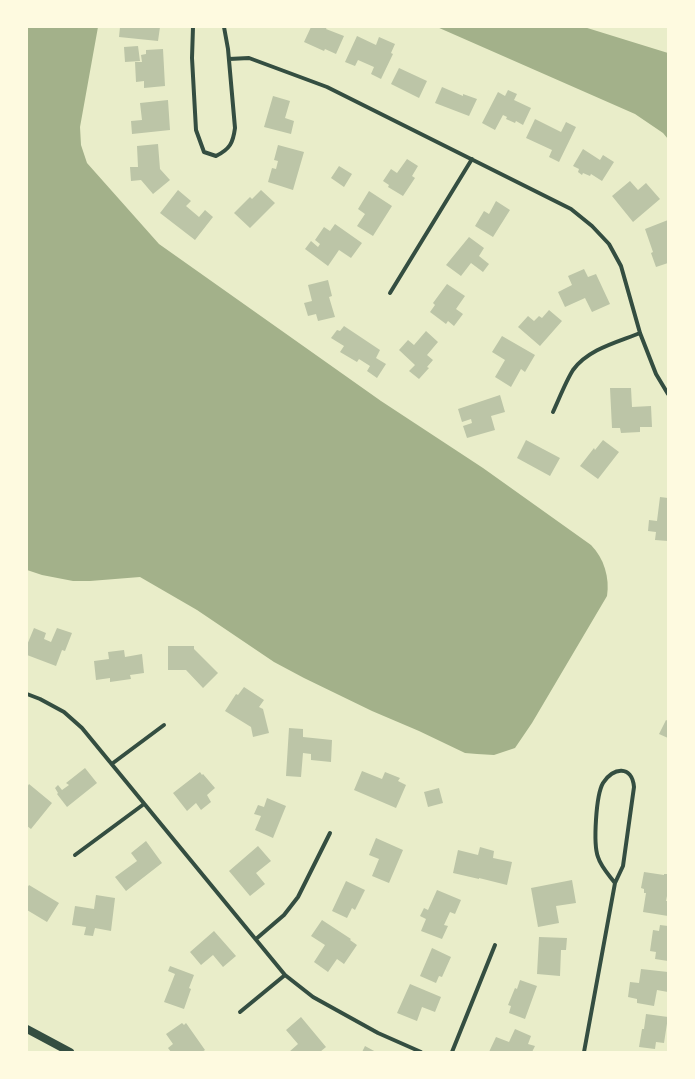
<!DOCTYPE html>
<html>
<head>
<meta charset="utf-8">
<style>
	body { margin:0 }
	#map { position:relative; width:695px; height:1079px; overflow:hidden; background:#e9edc9; font-family:"DejaVu Sans",sans-serif }
	canvas { display:block }
	.frame { position:absolute; inset:0; border:28px solid #fefae0; pointer-events:none }
</style>
</head>
<body>
<div id="map">
<canvas width="695" height="1079"></canvas>
<div class="frame"></div>
</div>
<script>
const context = document.querySelector('canvas').getContext('2d');
context.lineJoin = 'round';
function fill(path, color) { context.fillStyle = color; context.fill(path, 'evenodd'); }
function strokePath(path, color, width, dash) { context.strokeStyle = color; context.lineWidth = width; context.lineCap = dash ? 'butt' : 'round'; context.setLineDash(dash || []); context.stroke(path); }
fill(new Path2D(`
	M27,27h71l-18,100 1,18 6,18 72,81 222,157 102,67 108,77c13,13 19,33 16,51l-75,127 -17,25 -21,7 -17,-1 -12,-1 -46,-22 -47,-20 -68,-33 -30,-16 -77,-52 -57,-33 -50,4h-17l-31,-6 -15,-5z
	M437,27h147l84,26v86l-5,-6 -28,-19z`), '#a3b18a');
fill(new Path2D(`
	M120,27h40l-2,14 -39,-4z
	M311,27h16l-1,2 18,7 -8,18 -11,-5 -1,2 -20,-9z
	M357,36l19,9 3,-8 16,7 -4,9 2,1 -12,25 -10,-5 3,-7 -16,-7 -3,6 -10,-4z
	M138,46l2,15 -15,1 -1,-15z
	M163,49l2,37 -21,2v-7l-8,1 -1,-20h7l-1,-7 5,-1v-4z
	M399,68l28,13 -8,17 -28,-14z
	M442,87l21,9v-2l14,5 -8,17 -34,-13z
	M508,90l9,4 -3,6 17,8 -8,17 -7,-4 -1,2 -9,-4 1,-2 -4,-2 -8,15 -13,-7 16,-31 7,4z
	M273,96l17,5 -5,17 9,3 -3,13 -27,-7z
	M168,100l2,30 -38,4 -1,-13 11,-1 -2,-17z
	M535,119l26,13 5,-10 10,5 -17,35 -10,-5 3,-7 -26,-12z
	M158,144l2,25 10,11 -17,14 -12,-14 -10,1 -1,-14h8l-1,-21z
	M278,145l26,7 -11,38 -25,-8 4,-14 4,1 2,-8 -4,-1z
	M583,149l17,11 3,-5 11,7 -12,19 -11,-7 -1,2 -7,-3 -1,2 -4,-3 1,-3 -6,-3z
	M407,159l11,7 -6,10 3,2 -12,18 -15,-9 1,-2 -6,-4 8,-12 6,4z
	M339,166l13,8 -8,13 -13,-9z
	M630,181l8,9 8,-7 14,16 -27,23 -21,-26z
	M178,190l13,11 -5,5 13,11 6,-7 8,7 -18,23 -35,-27z
	M261,190l14,13 -25,25 -16,-15 16,-16 2,2z
	M369,191l23,15 -19,30 -16,-10 8,-12 -7,-5z
	M496,201l14,9 -17,27 -18,-11 9,-15 5,3z
	M668,220v43l-12,4 -5,-14 2,-1 -8,-23z
	M335,224l27,19 -11,15 -12,-8 -11,16 -23,-17 6,-8 7,6 2,-3 -5,-4 9,-13 6,4z
	M469,237l15,11 -5,8 10,8 -6,8 -12,-9 -10,13 -15,-11z
	M584,269l4,8 8,-3 14,30 -18,8 -7,-14 -20,9 -7,-15 14,-7 -4,-9z
	M328,280l4,16 -3,1 6,20 -17,4 -2,-7 -8,2 -4,-13 8,-2 -4,-16z
	M447,284l18,12 -9,13 7,5 -9,12 -6,-5 -2,3 -16,-12 5,-7 -2,-2z
	M549,310l13,11 -22,25 -22,-19 10,-11 6,5 5,-5 3,2z
	M344,326l36,24 -4,8 10,6 -9,14 -10,-7 3,-5 -11,-7 -2,3 -17,-10 4,-6 -13,-8 6,-8 3,1z
	M426,331l12,11 -11,13 6,5 -6,7 2,1 -10,11 -10,-8 6,-6 -16,-15 9,-10 6,5z
	M502,336l33,19 -10,17 -4,-3 -10,18 -16,-10 10,-17 -13,-8z
	M610,388h21l1,19 19,-1 1,21h-12v5l-19,1 -1,-5h-8z
	M500,395l5,17 -14,4 4,14 -28,8 -4,-12 9,-3 -1,-4 -9,3 -4,-13z
	M526,440l34,18 -10,18 -33,-18z
	M603,440l16,12 -21,27 -18,-13 14,-18 1,2z
	M660,497l8,1v43l-13,-1 1,-8 -8,-1 1,-11 8,1z
	M34,628l12,5 -2,6 7,3 6,-14 15,5 -7,18 -3,-1 -6,16 -29,-11v-10z
	M168,646h26v3l24,24 -15,15 -17,-18h-18z
	M124,650l1,7 17,-3 2,19 -14,2 1,4 -21,3v-4l-14,2 -2,-19 15,-2 -1,-7z
	M244,687l20,13 -5,7 4,2 6,24 -16,4 -2,-10 -26,-16 11,-17 2,1z
	M666,720l2,1v17l-9,-4z
	M289,728l14,1v8l29,3 -1,22 -20,-2v-6l-8,-1 -2,24 -15,-1z
	M85,768l12,15 -30,24 -10,-13 1,-1 -3,-5 3,-3 4,5 7,-5 -3,-2z
	M362,771l20,8 3,-7 15,6 -2,3 8,4 -10,23 -42,-18z
	M200,772l2,3 1,-1 12,14 -8,7 4,7 -10,8 -5,-7 -9,8 -14,-18z
	M29,784l23,19 -21,26 -4,-3v-39z
	M439,788l4,15 -15,4 -4,-15z
	M267,798l19,8 -13,32 -18,-8 6,-14 -7,-2 4,-9 6,2z
	M376,838l27,12 -14,33 -17,-7 7,-17 -10,-4z
	M146,841l16,22 -36,28 -11,-14 22,-16 -6,-8z
	M258,846l13,15 -15,12 9,11 -15,12 -21,-25z
	M480,847l14,4 -1,7 19,4 -5,23 -28,-7v1l-26,-6 5,-23 20,5z
	M644,872l20,3v-1h4v17l-2,10h2v15l-25,-4 3,-19h-2v-4l-3,-1z
	M572,880l4,23 -20,3 3,17 -21,4 -7,-39z
	M346,881l19,9 -10,20 -3,-2 -5,10 -15,-7z
	M29,885l30,18 -12,19 -20,-12v-22z
	M437,890l24,10 -6,14 -5,-2 -6,13 4,1 -6,13 -21,-8 5,-12 -6,-3 4,-8 4,2z
	M96,895l19,3 -4,33 -16,-3 -2,8 -9,-1 2,-8 -14,-2 3,-19 19,3z
	M322,920l29,19 -1,1 7,5 -13,19 -7,-5 -9,13 -14,-10 11,-17 -14,-9z
	M660,925l8,1v35l-13,-2 1,-7 -6,-1 3,-21 6,1z
	M214,931l22,25 -13,11 -10,-12 -12,10 -11,-13z
	M539,937l28,1 -1,12h-5l-1,26 -23,-2z
	M432,948l19,9 -9,20 -3,-1 -3,7 -16,-7z
	M170,966l24,9 -5,13 2,1 -7,20 -20,-7 11,-28 -7,-3z
	M641,969l27,3v20l-11,-2 -3,16 -17,-3v-4l-9,-2 2,-15 9,1z
	M520,980l17,6 -12,33 -16,-6 2,-7 -3,-1 7,-17 2,1z
	M410,984l31,13 -6,15 -13,-5 -5,14 -20,-8z
	M646,1014l22,3 -4,26 -8,-1 -1,7 -16,-2 3,-18h2z
	M301,1017l25,30 -6,5h-31l9,-8 -12,-14z
	M182,1023l2,2 2,-2 19,27 -3,2h-31l-3,-4 5,-4 -7,-10z
	M515,1029l16,7 -3,8 7,2 -3,6h-43l7,-15 13,5z
	M365,1046l11,6h-14z`), '#bcc5a7');
strokePath(new Path2D(`
	M193,27l-1,31 4,72 8,22 12,4c14,-7 17,-13 19,-28l-7,-79 -4,-22
	M229,59l20,-1 78,29 244,122 21,17 17,18 12,22 19,67 16,41 12,20
	M390,293l82,-134
	M553,412c6,-13 13,-31 20,-42 15,-21 45,-28 67,-37
	M27,694l13,5 24,13 18,16 203,247 28,22 65,36 43,19
	M113,763l51,-38
	M75,855l69,-51
	M256,939l28,-24 14,-18 32,-64
	M240,1012l45,-37
	M452,1052l43,-107
	M584,1052l31,-169 8,-17 11,-79c-2,-22 -21,-20 -31,-4 -7,12 -10,61 -5,74 3,10 11,18 17,26`), '#344e41', 4);
strokePath(new Path2D(`
	M27,1029l43,23`), '#344e41', 8);
</script>
</body>
</html>
